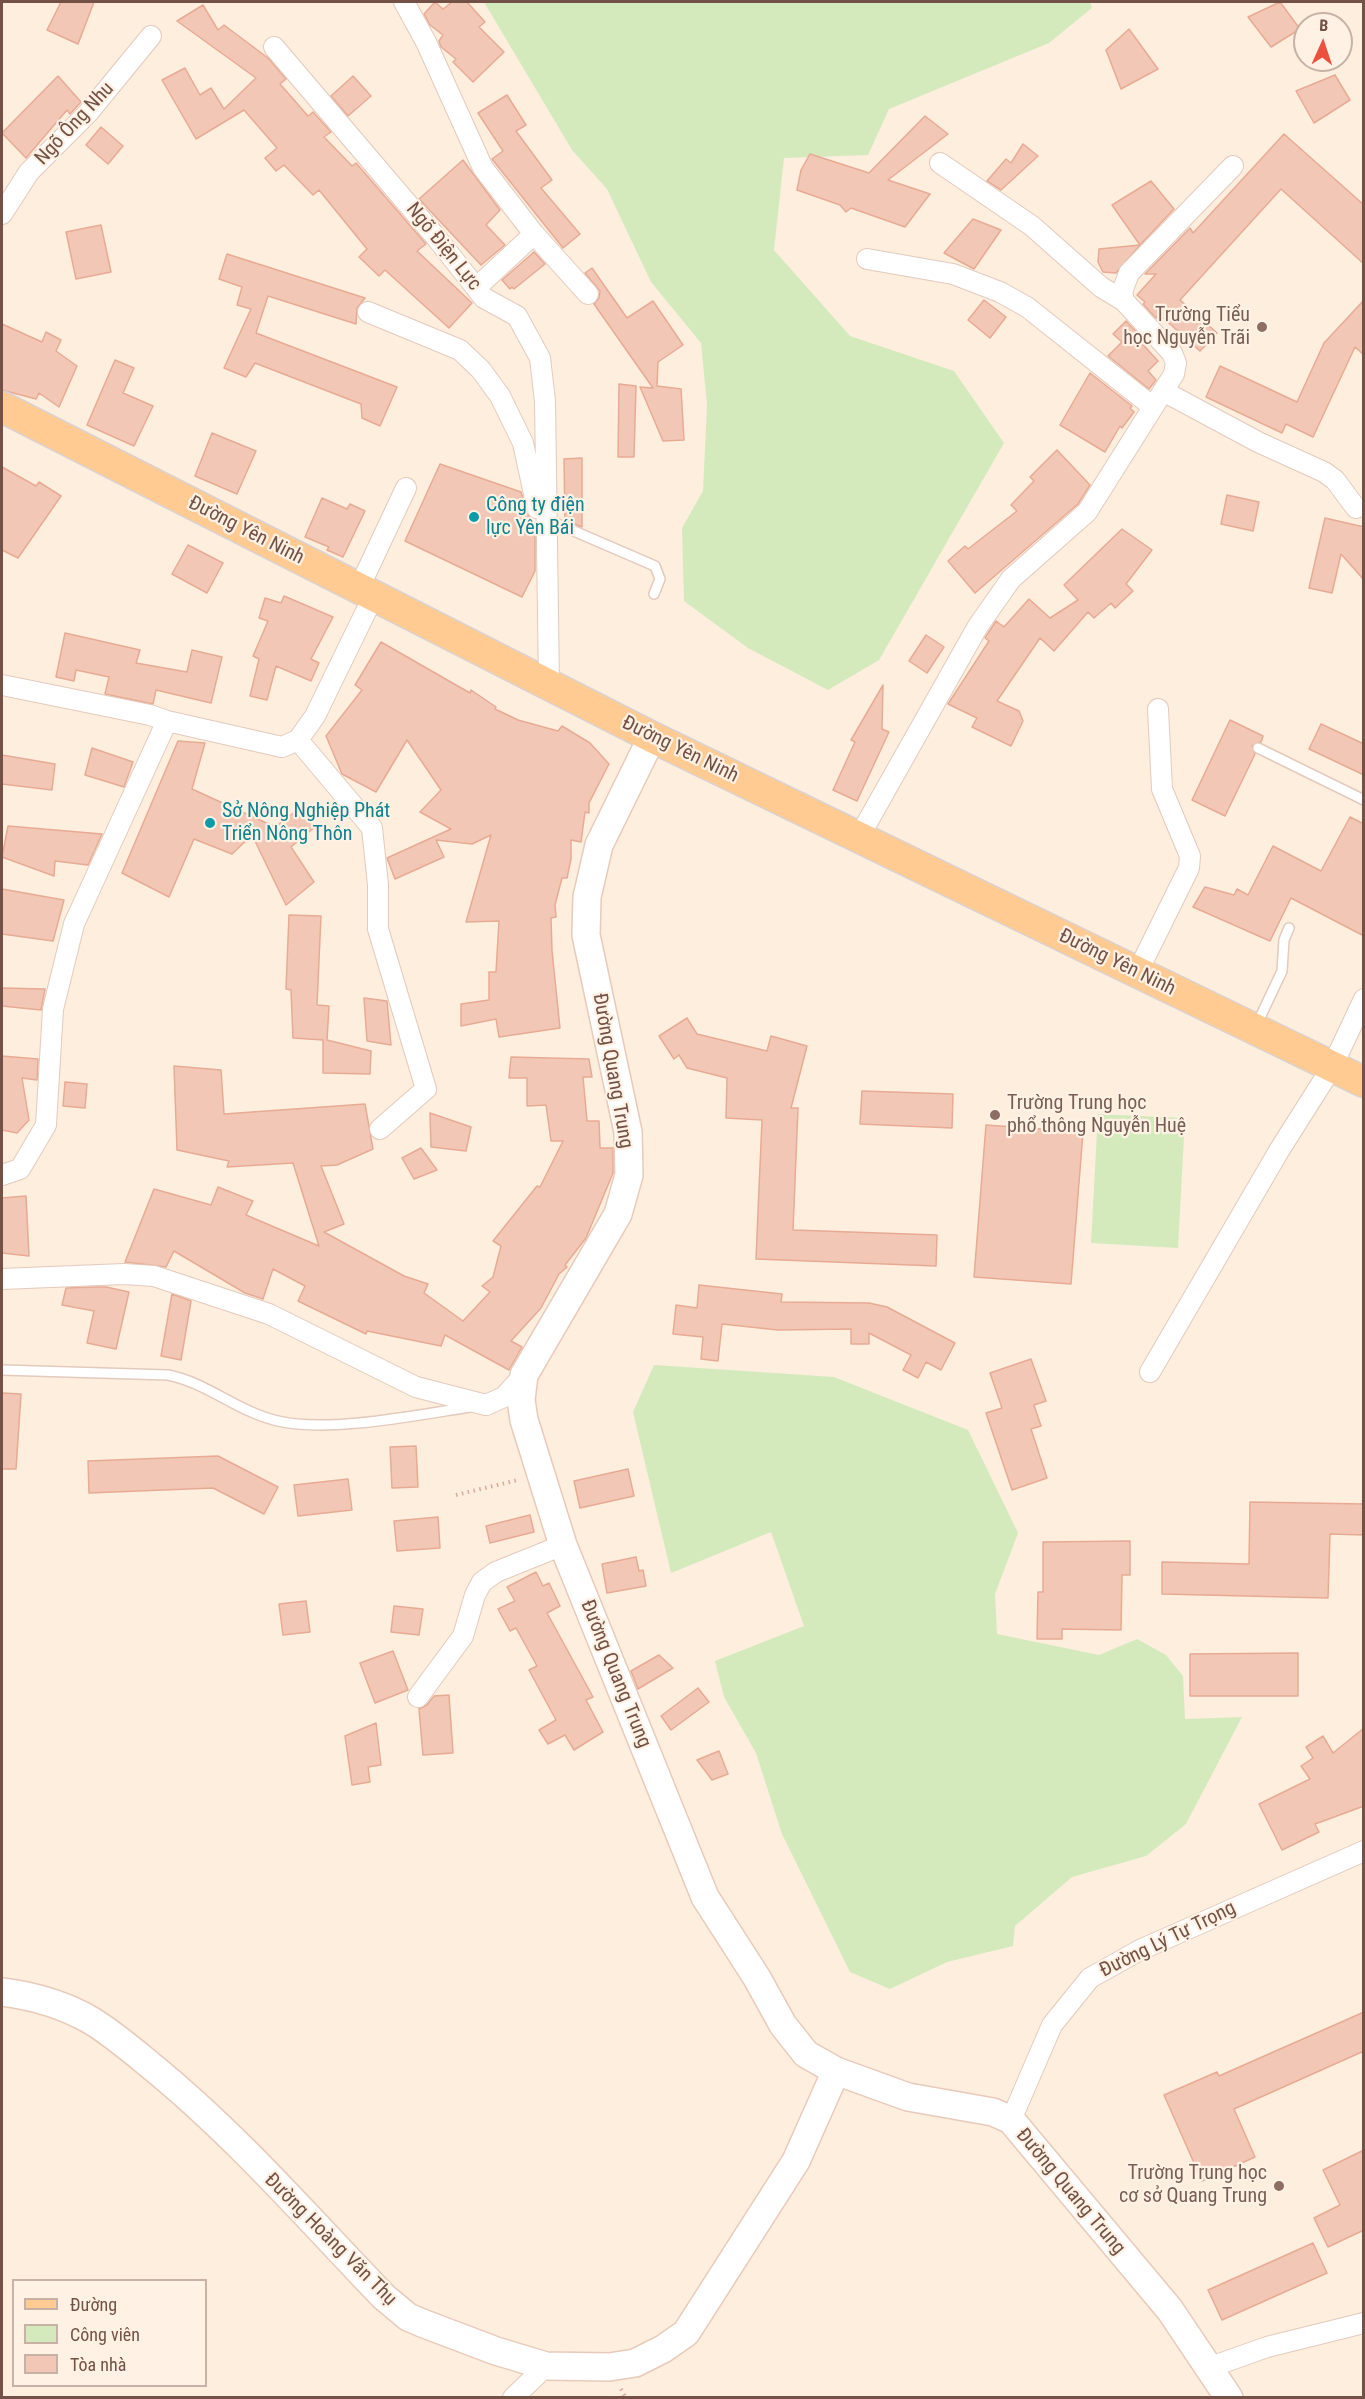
<!DOCTYPE html>
<html>
<head>
<meta charset="utf-8">
<style>
	body { margin:0 }
	#map { position:relative; width:1365px; height:2399px; overflow:hidden; background:#fdeede; font-family:"Roboto Condensed",sans-serif }
	canvas { display:block }
	.frame { position:absolute; inset:0; border:3px solid #735146; pointer-events:none }
	.legend { position:absolute; left:12px; top:2279px; width:195px; height:108px; box-sizing:border-box; background:#fff2e5; border:2px solid #c7b2a5; margin:0; padding:8px 10px; list-style:none; font-size:18px; color:#735146 }
	.legend li { display:flex; align-items:center; gap:12px; height:30px }
	.legend b { width:30px; border:2px solid #c7b2a5 }
	.north { position:absolute; left:1293px; top:12px; width:60px; height:60px; box-sizing:border-box; background:#fff2e5; border:2px solid #c7b2a5; border-radius:50%; rotate:3deg; font-size:16px; font-weight:700; line-height:24px; text-align:center; color:#735146 }
	.north::after { content:''; display:block; margin:auto; width:21px; height:27px; background:#ed513d; clip-path:polygon(50% 0,100% 100%,50% 72%,0 100%) }
</style>
</head>
<body>
<div id="map">
<canvas width="1365" height="2399"></canvas>
<div class="frame"></div>
<ul class="legend">
<li><b style="height:8px;background:#ffcb93"></b>Đường</li>
<li><b style="height:16px;background:#d4eabd"></b>Công viên</li>
<li><b style="height:16px;background:#f3c7b5"></b>Tòa nhà</li>
</ul>
<div class="north">B</div>
</div>
<script>
const context = document.querySelector('canvas').getContext('2d');
context.lineJoin = 'round';
function fill(path, color) { context.fillStyle = color; context.fill(path, 'evenodd'); }
function strokePath(path, color, width, dash) { context.strokeStyle = color; context.lineWidth = width; context.lineCap = dash ? 'butt' : 'round'; context.setLineDash(dash || []); context.stroke(path); }
function write(font, color, halo, rows, align = 'center') {
  context.font = font + ' "Roboto Condensed",sans-serif'; context.lineWidth = 4.5; context.setLineDash([]); context.textBaseline = 'middle'; context.strokeStyle = halo; context.fillStyle = color; for (const [text, x, y, turn = 0] of rows) {
    context.save(); context.translate(x, y); context.rotate((+turn || 0) * Math.PI / 180); context.textAlign = isNaN(turn) ? turn : align; if (halo) context.strokeText(text, 0, 0); context.fillText(text, 0, 0); context.restore();
  }
}
fill(new Path2D(`
	M484,2h606l2,6 -43,35 -160,66 -21,46 -84,3 -10,92 76,86 104,35 50,72 -125,217 -51,30 -80,-42 -64,-47 -2,-73 21,-37 4,-86 -6,-62 -50,-61 -44,-93 -35,-39z
	M1098,1114l87,4 -7,130 -87,-5z
	M654,1365l180,12 134,53 50,103 -23,61 2,40 102,21 38,-16 29,16 17,21 2,43 57,-2 -56,107 -40,32 -74,21 -57,49 -2,20 -66,16 -57,27 -40,-17 -68,-138 -26,-81 -32,-56 -9,-36 89,-35 -33,-94 -100,41 -38,-161z`), '#d4eabd');
const building = new Path2D(`
	M61,2h33l-16,42 -31,-14z
	M435,2l8,7 9,-7h15l18,20 -6,5 25,25 -31,30 -20,-20 3,-3 -15,-12 -2,-6 4,-6 -13,-10 -6,-11z
	M1280,2l20,27 -29,18 -23,-30z
	M203,5l15,25 6,-5 44,33 18,21 -6,5 28,32 5,-4 18,20 -7,5 28,29 4,-3 70,81 -9,7 55,52 -23,25 -64,-58 -6,6 -20,-19 8,-8 -48,-59 -6,5 -29,-30 -8,6 -11,-13 12,-10 -33,-38 -48,29 -34,-59 23,-12 15,27 11,-7 13,21 32,-31 -79,-57z
	M1129,29l29,40 -37,20 -15,-39z
	M1335,75l15,25 -36,23 -18,-32z
	M58,76l23,26 -11,12 -3,-4 -41,48 -24,-25z
	M353,76l18,20 -23,20 -17,-20z
	M507,95l19,30 -10,6 36,49 -11,8 39,46 -17,14 -71,-89 11,-8 -25,-38z
	M925,116l23,18 -60,46 42,14 -25,33 -54,-19 -5,4 -6,-7 -43,-15 4,-20 9,-16 59,19z
	M101,127l22,19 -15,18 -22,-19z
	M1284,134l80,71v59l-83,-75 -101,111 37,33 -17,18 -40,-36 -4,3 -13,-14 2,-2 -8,-7 19,-21h-11l45,-46 3,5z
	M1023,144l15,12 -37,34 -14,-9 19,-22 5,4z
	M463,160l37,50 -14,15 19,20 -24,20 -62,-66z
	M1151,181l23,28 -34,36 -28,-40z
	M973,219l28,11 -27,39 -30,-16z
	M101,225l10,47 -35,7 -10,-47z
	M1140,245l-24,28 -13,-1 -5,-10 1,-13z
	M534,252l11,12 -31,25 -2,-2 -2,2 -8,-9z
	M227,254l138,44 -8,10 -1,16 -88,-28 -12,37 141,54 -17,39 -18,-8 -1,-14 -106,-41 -9,14 -22,-9 27,-59 -14,-4 5,-18 -23,-8z
	M592,268l35,50 26,-17 30,44 -25,17 -1,24 24,3 3,51 -21,1 -23,-54 13,1 -59,-84 5,-6 1,-7 -15,-18z
	M984,300l22,17 -16,21 -22,-18z
	M1364,300v55l-9,-8 -42,90 -27,-13 -4,9 -76,-36 14,-31 77,36 27,-59z
	M1126,321l14,15 -3,2 21,23 -10,10 8,9 -7,9 -41,-33 14,-14 -9,-8z
	M2,324l40,18 4,-10 15,8 -5,11 21,15 -18,41 -20,-14 -3,6 -34,-9z
	M115,360l19,8 -11,25 30,13 -19,40 -47,-21z
	M1090,373l42,33 -2,2 4,4 -12,16 -2,-2 -15,26 -45,-27z
	M619,384l17,2 -2,71h-16z
	M212,433l44,18 -19,43 -42,-18z
	M1057,450l33,35 -12,19 -103,89 -27,-32 17,-15 3,3 49,-38 -6,-6 23,-24 -4,-4z
	M582,458v69l-17,-7 -1,-61z
	M440,464l81,28 14,42v37l-13,26 -117,-56z
	M2,467l34,19 3,-4 22,14 -43,62 -16,-8z
	M1227,495l32,7 -6,29 -32,-7z
	M322,498l25,11 3,-5 15,7 -22,46 -16,-7 2,-3 -24,-10z
	M1325,518l39,9v53l-23,-26 -9,39 -23,-5z
	M1122,529l30,21 -26,34 7,7 -18,17 -4,-5 -17,15 -6,-6 -34,39 -14,-13 -43,63 22,10 4,10 -12,25 -39,-19 5,-9 -29,-14 41,-63 -4,-3 11,-17 8,6 25,-28 21,19 28,-18 -14,-15z
	M188,545l35,18 -16,30 -35,-19z
	M284,596l49,21 -22,42 8,4 -8,18 -35,-15 -9,34 -17,-4 9,-37 -6,-3 15,-35 -9,-3 6,-20 16,5z
	M65,633l75,17 -4,13 51,9 5,-22 30,7 -11,46 -55,-13 -3,14 -48,-10 4,-17 -33,-7 -2,11 -18,-4z
	M926,635l18,12 -17,26 -18,-12z
	M381,642l89,51 1,-3 25,17 -1,2 23,11 40,11 4,-5 28,17 19,21 -20,39v10l-4,-1 -4,30 -10,-2v19l-4,19h-5l-7,27 1,12 -5,1 1,33 8,77 -61,9 -3,-18 -35,7v-22l28,-4v-28h7l3,-51 -33,1 25,-87 -19,9 -36,-4 8,17 -49,22 -8,-21 64,-29 -31,-17 21,-22 -34,-50 -31,52 -34,-18 -16,-38 36,-46 -7,-5z
	M883,685l-1,44 7,3 -32,69 -24,-11 22,-48 -4,-2z
	M1230,720l33,16 -2,6 -9,4 3,8 -30,62 -33,-16z
	M1321,724l43,20v31l-55,-26z
	M178,741l27,2 -13,46 83,38 25,-19 15,19 -24,20 23,35 -28,23 -34,-70 -20,19 -38,-15 -25,58 -47,-24z
	M92,748l41,14 -9,25 -39,-12z
	M2,755l53,9 -3,26 -50,-6z
	M1350,817l14,7v112l-73,-38 -21,43 -77,-34 12,-20 29,8 3,-6 11,6 25,-49 48,25z
	M8,826l94,8 -14,31 -33,-4 -1,15 -52,-19z
	M2,889l62,11 -11,41 -51,-7z
	M289,915l32,1 -4,89 12,1 -2,34 44,11 -1,23 -47,-1v-33l-30,-2 -2,-48 -5,-1z
	M2,988l43,1 -4,21 -39,-4z
	M364,998l23,3 4,44 -24,-4z
	M687,1018l10,16 70,17 4,-15 36,10 -16,62h7l-5,122 144,5 -1,31 -180,-7 6,-139 -36,-2 1,-40 -40,-10 -8,-13 -5,4 -15,-23z
	M2,1056l36,3 -1,21 -15,-2 7,42 -12,13 -15,-3z
	M511,1057l78,2 3,18h-9l4,44h12l1,27h13v25l-27,65 -21,27 2,2 -8,7 -18,34 -30,33 11,6 -13,23 -64,-35 -4,11 -74,-15 -1,3 -68,-33 7,-15 -32,-17 -10,30 -18,-6 -71,-42 -8,16 -41,-5 29,-73 57,16 7,-18 35,14 -7,14 73,31 -26,-83 -66,4 2,-6 -52,-11 -3,-84 47,4 3,44 141,-10 8,45 -36,16 -16,1 23,58 -20,8 80,44 24,8 -4,9 39,28 27,-29 -8,-6 11,-9 8,-31 -8,-5 44,-55 3,1 23,-46h-12l-5,-36 -19,1v-28h-18z
	M65,1082l22,2 -2,24 -22,-2z
	M862,1091l91,3 -1,34 -92,-4z
	M430,1113l41,14 -5,24 -35,-4z
	M986,1125l97,7 -12,152 -97,-7z
	M421,1148l16,22 -23,9 -12,-21z
	M26,1196l3,60 -27,-3v-55z
	M699,1285l83,9 -1,8 88,1 18,4 68,36 -14,27 -15,-8 -8,16 -15,-8 8,-15 -42,-22v11h-18v-15l-73,1 -56,-6 -4,37 -17,-2 2,-22 -30,-3 3,-29 21,3z
	M93,1287h13l23,5 -13,57 -29,-6 7,-32 -32,-6 4,-17z
	M172,1294l19,7 -10,59 -20,-4z
	M1031,1359l15,42 -12,4 7,21 -10,3 16,49 -35,12 -26,-77 16,-5 -12,-35z
	M2,1393l19,1 -5,75h-14z
	M416,1446l2,41 -26,1 -2,-41z
	M218,1456l60,31 -14,27 -51,-26 -124,5 -1,-32z
	M628,1469l6,27 -54,12 -6,-27z
	M348,1479l4,31 -54,6 -4,-31z
	M1250,1502l114,2v31l-34,-1 -2,64 -166,-4v-32l87,2z
	M530,1515l4,17 -44,11 -4,-17z
	M438,1517l2,31 -43,3 -3,-30z
	M1130,1541v34h-8l-1,55 -59,-1v10h-25l1,-47h5v-50z
	M636,1557l3,14 4,-1 3,16 -39,7 -5,-29z
	M536,1572l7,14 6,-3 11,23 -13,7 46,84 -7,3 17,32 -29,18 -9,-15 -17,9 -9,-14 17,-10 -27,-50 8,-4 -21,-38 -6,3 -12,-22 17,-8 -8,-14z
	M306,1601l4,31 -27,3 -4,-31z
	M394,1606l29,3 -4,26 -28,-3z
	M393,1651l15,39 -33,13 -15,-40z
	M1298,1653v43h-108v-42z
	M659,1655l14,13 -35,21 -7,-18z
	M698,1688l11,14 -38,28 -10,-14z
	M449,1695l4,58 -30,2 -4,-46 8,-4 7,-9z
	M376,1723l5,42 -13,2 2,15 -18,3 -7,-49z
	M1364,1728v78l-49,18 4,8 -37,18 -23,-46 51,-25 -9,-13 12,-8 -7,-11 17,-11 10,17z
	M719,1751l9,23 -16,6 -15,-20z
	M1364,2012v39l-130,58 21,48 -53,24 -38,-86 53,-23 2,4z
	M1364,2150v80l-36,17 -14,-29 26,-13 -17,-35z
	M1313,2243l14,30 -105,47 -14,-30z`);
fill(building, '#f3c7b5');
strokePath(building, '#e7ab95', 1.5);
const lane = new Path2D(`
	M546,519l109,47 5,13 -6,15
	M1258,748l106,52
	M1257,1024l25,-53 2,-31 5,-12
	M2,1370l166,5c40,8 70,37 110,46 51,12 139,-6 192,-14`);
const street = new Path2D(`
	M404,2l22,40 57,126 51,66 54,60
	M274,47l161,189 49,62 33,18 23,42 5,43 4,283
	M940,163l92,63 69,61 23,14
	M2,214l27,-42 59,-59 63,-77
	M867,259l86,15 47,18 27,15 126,100
	M476,288l58,-54
	M368,312l92,38 21,20 19,26 23,47 14,65
	M1163,391l95,51 66,30 11,8 21,28
	M359,588l47,-100
	M2,685l148,30 17,6 115,26 16,-7 17,-24 59,-121
	M298,740l74,88 6,57v44l48,160 -46,40
	M859,837l119,-211 33,-47 76,-67 87,-138 2,-11 -4,-10 -48,-52 -2,-9 7,-19 104,-107
	M1137,973l52,-105 1,-12 -28,-67 -4,-80
	M2,1175l18,-6 26,-44 7,-116 21,-85 93,-203
	M2,1279l122,-5 30,2 115,38 147,73 70,18 18,-8 20,-22
	M1150,1372l130,-223 52,-82 32,-68
	M418,1697l45,-61 12,-41 7,-13 14,-10 67,-27
	M1011,2120l41,-95 38,-47 50,-28 224,-99
	M1208,2368l59,-21 97,-24
	M513,2398l33,-32`);
const secondary = new Path2D(`
	M652,737l-53,108 -12,52 -1,38 42,197 1,43 -11,39 -94,161 -3,25 3,20 39,125 142,352 52,81 26,47 23,29 30,17 72,26 85,15 18,8 159,190 59,88
	M2,1992c31,4 63,13 90,29 21,13 40,29 58,44 85,69 158,153 234,232l24,20 14,6 74,28 50,15 63,1 26,-4 28,-14 23,-16 110,-172 40,-90`);
const primary = new Path2D(`
	M2,407l650,330 712,345`);
strokePath(lane, '#e3cabd', 12);
strokePath(street, '#e3cabd', 22);
strokePath(secondary, '#e8caba', 30);
strokePath(primary, '#dbd2cf', 33);
strokePath(new Path2D(`
	M456,1495l62,-15
	M621,2389l5,9`), '#d8aa99', 4, [1.5, 4.5]);
strokePath(lane, '#fff', 9);
strokePath(street, '#fff', 20);
strokePath(secondary, '#fff', 27);
strokePath(primary, '#ffcb93', 30);
for (const [x, y, r, color] of [
	[1262,327,6,"#8d6e63"],
	[474,517,6,"#0f9aa8"],
	[210,823,6,"#0f9aa8"],
	[995,1115,6,"#8d6e63"],
	[1279,2186,6,"#8d6e63"]
]) { const dot = new Path2D(); dot.arc(x, y, r, 0, 2 * Math.PI); context.fillStyle = color; context.fill(dot); strokePath(dot, '#fff2e5', 2); }
write('20px', '#735146', '#fff2e5', [
	["Ngõ Ông Nhu",75,124,-47],
	["Ngõ Điện Lực",443,247,51],
	["Đường Yên Ninh",246,531,27],
	["Đường Yên Ninh",680,750,26],
	["Đường Yên Ninh",1117,963,26],
	["Đường Quang Trung",612,1071,80],
	["Đường Quang Trung",615,1674,68],
	["Đường Lý Tự Trọng",1168,1940,-26],
	["Đường Quang Trung",1070,2192,50],
	["Đường Hoàng Văn Thụ",330,2240,45]
]);
write('20px', '#785e54', '#fff2e5', [
	["Trường Tiểu",1250,316],
	["học Nguyễn Trãi",1250,339],
	["Trường Trung học",1007,1104,"left"],
	["phổ thông Nguyễn Huệ",1007,1127,"left"],
	["Trường Trung học",1267,2174],
	["cơ sở Quang Trung",1267,2197]
], 'right');
write('20px', '#0d838f', '#fff2e5', [
	["Công ty điện",486,506],
	["lực Yên Bái",486,529],
	["Sở Nông Nghiệp Phát",222,812],
	["Triển Nông Thôn",222,835]
], 'left');
</script>
</body>
</html>
